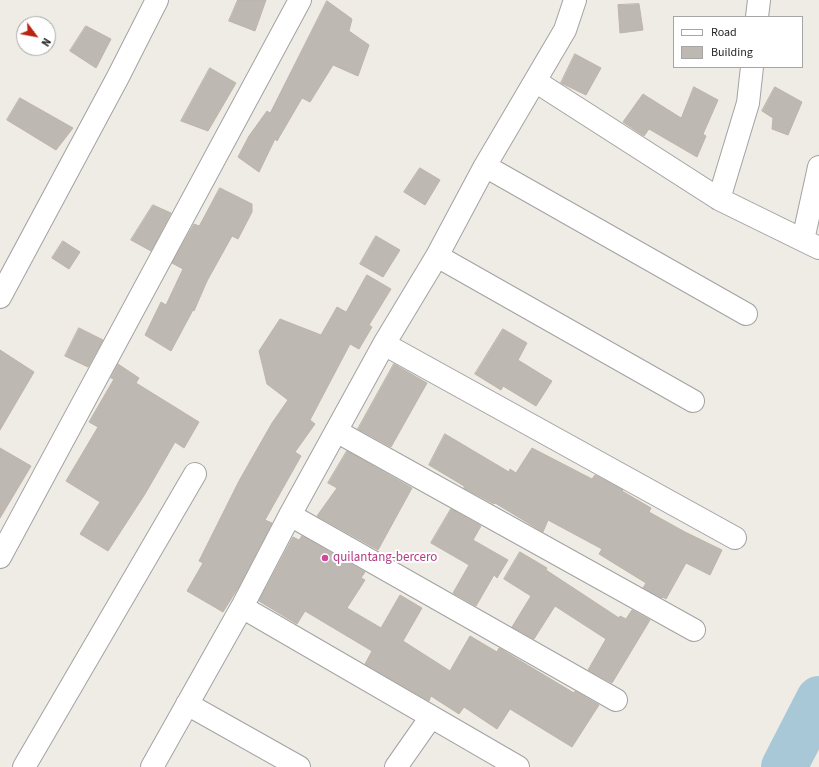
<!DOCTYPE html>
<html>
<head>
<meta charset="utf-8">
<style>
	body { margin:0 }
	#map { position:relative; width:819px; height:767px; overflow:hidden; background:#eeece5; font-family:"Source Sans 3",sans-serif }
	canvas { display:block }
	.legend { position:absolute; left:673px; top:16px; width:130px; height:52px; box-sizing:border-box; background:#fff; border:1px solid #a5a5a5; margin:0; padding:5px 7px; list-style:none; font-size:12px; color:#1e1e1e }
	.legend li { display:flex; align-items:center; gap:8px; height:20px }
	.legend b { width:20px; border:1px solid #a5a5a5 }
	.north { position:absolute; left:16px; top:16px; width:40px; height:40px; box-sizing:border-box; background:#fff; border:1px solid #a5a5a5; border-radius:50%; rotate:122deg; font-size:11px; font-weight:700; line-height:16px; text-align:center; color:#1e1e1e }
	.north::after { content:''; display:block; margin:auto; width:14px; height:18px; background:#b92513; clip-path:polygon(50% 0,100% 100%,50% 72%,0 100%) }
</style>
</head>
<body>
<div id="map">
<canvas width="819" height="767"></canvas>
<ul class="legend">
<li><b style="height:5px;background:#fff"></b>Road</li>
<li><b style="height:11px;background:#beb8b2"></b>Building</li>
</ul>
<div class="north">N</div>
</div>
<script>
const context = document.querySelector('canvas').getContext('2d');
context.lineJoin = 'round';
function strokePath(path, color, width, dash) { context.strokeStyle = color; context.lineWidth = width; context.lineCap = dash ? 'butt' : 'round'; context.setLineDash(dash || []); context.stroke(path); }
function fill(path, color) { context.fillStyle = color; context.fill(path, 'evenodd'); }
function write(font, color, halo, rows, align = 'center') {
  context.font = font + ' "Source Sans 3",sans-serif'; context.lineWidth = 4; context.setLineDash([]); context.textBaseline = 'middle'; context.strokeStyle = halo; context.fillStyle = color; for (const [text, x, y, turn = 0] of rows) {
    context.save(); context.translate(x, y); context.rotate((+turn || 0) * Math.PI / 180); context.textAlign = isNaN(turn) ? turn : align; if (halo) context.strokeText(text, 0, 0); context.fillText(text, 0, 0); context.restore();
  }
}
strokePath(new Path2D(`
	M784,767l35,-68`), '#a9c8d7', 46);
const building = new Path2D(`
	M238,0h28l-11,31 -26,-10z
	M327,1l25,18 -3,12 20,14 -11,31 -25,-11 -23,37 -8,-4 -25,43 -2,-2 -16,33 -21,-15 11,-21 18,-25 3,2z
	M639,4l4,26 -23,3 -2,-28z
	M86,26l25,13 -15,29 -26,-17z
	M575,54l26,14 -15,27 -25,-12z
	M210,68l26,15 -28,48 -27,-10z
	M694,87l24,13 -15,34 3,2 -9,21 -48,-28 -5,7 -21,-14 20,-28 38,24z
	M775,87l27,15 -14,33 -16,-6 1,-11 -11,-7z
	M20,98l53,30 -17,22 -49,-30z
	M420,168l20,12 -15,25 -21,-13z
	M220,188l32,16v8l-14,27 -6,-3 -25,45 -13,30 -1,-1 -22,41 -26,-16 16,-33 5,3 17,-36 -11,-6 22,-39 5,2z
	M153,205l18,8 -20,38 -20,-11z
	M376,236l24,14 -17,27 -23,-13z
	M63,241l17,11 -11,17 -17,-11z
	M367,275l24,14 -22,36 3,2 -13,22 -9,-5 -40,76 5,4 -20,28 6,4 -36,64 7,3 -34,65 -15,24 -36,-21 16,-28 -4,-2 40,-80 33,-58 16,-23 -21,-16 -8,-33 21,-32 41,16 16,-28 9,5z
	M79,328l24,12 -15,27 -23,-11z
	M503,329l24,14 -9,17 34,21 -16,25 -33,-20 -2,4 -26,-16z
	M0,350l34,22 -34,58z
	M118,364l21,14 -3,5 63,39 -15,26 -9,-6 -30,52 -37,57 -28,-17 20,-32 -34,-21 32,-54 -9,-5 25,-43 -3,-1z
	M394,364l33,19 -36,64 -33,-18z
	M445,434l64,38 1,-3 6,4 16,-25 60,31 3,-4 28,15 -1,1 29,17 -2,4 36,20 37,18 -12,25 -24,-12 -20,36 -3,-2 -1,1 -19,-10 3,-5 -47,-29 3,-5 -54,-29 -5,12 -48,-29 -1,1 -30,-16v-2l-35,-21z
	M0,448l31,18 -31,52z
	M347,451l65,37 -34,62 -61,-34 20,-28 -9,-5z
	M451,509l30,17 -8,14 35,20 -11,18 -3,-3 -18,31 -23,-13 16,-28 -38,-22z
	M302,536l63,36 -4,6 4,2 -18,28 34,20 19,-33 22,13 -19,33 47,30 20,-35 27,16 2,-4 75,45 1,-2 24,14 -27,42 -62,-38 -13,20 -33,-22 -5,7 -28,-18 -2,5 -64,-37 7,-13 -67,-40 -8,13 -38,-23 34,-64 6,3z
	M520,552l27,16 -1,2 73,48 1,-2 6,3 6,-9 18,10 -38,63 -24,-13 18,-31 -51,-33 -21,33 -22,-12 19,-31 -27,-17z`);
fill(building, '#beb8b2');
strokePath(building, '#beb4a9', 1);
const street = new Path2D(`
	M757,17l2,-17
	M535,81l184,118 100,49
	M485,166l261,148
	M719,199l29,-96 4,-36
	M803,240l16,-73
	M437,256l256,145
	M0,297l118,-220 39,-77
	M384,344l351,194
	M336,431l358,199
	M290,515l326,185
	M0,557l300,-557
	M242,607l276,160
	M187,704l112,63
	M24,767l171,-293
	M152,767l90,-160 48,-92 94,-171 53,-88 48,-90 80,-136 10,-30
	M396,767l35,-50`);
strokePath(street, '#a2a2a2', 24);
strokePath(street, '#fff', 22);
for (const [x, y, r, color] of [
	[325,558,4,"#d1479c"]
]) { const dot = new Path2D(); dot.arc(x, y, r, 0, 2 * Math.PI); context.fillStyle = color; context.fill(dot); strokePath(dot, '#fff', 1.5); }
write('13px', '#b23c85', '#fff', [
	["quilantang-bercero",333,558]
], 'left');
</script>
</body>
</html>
